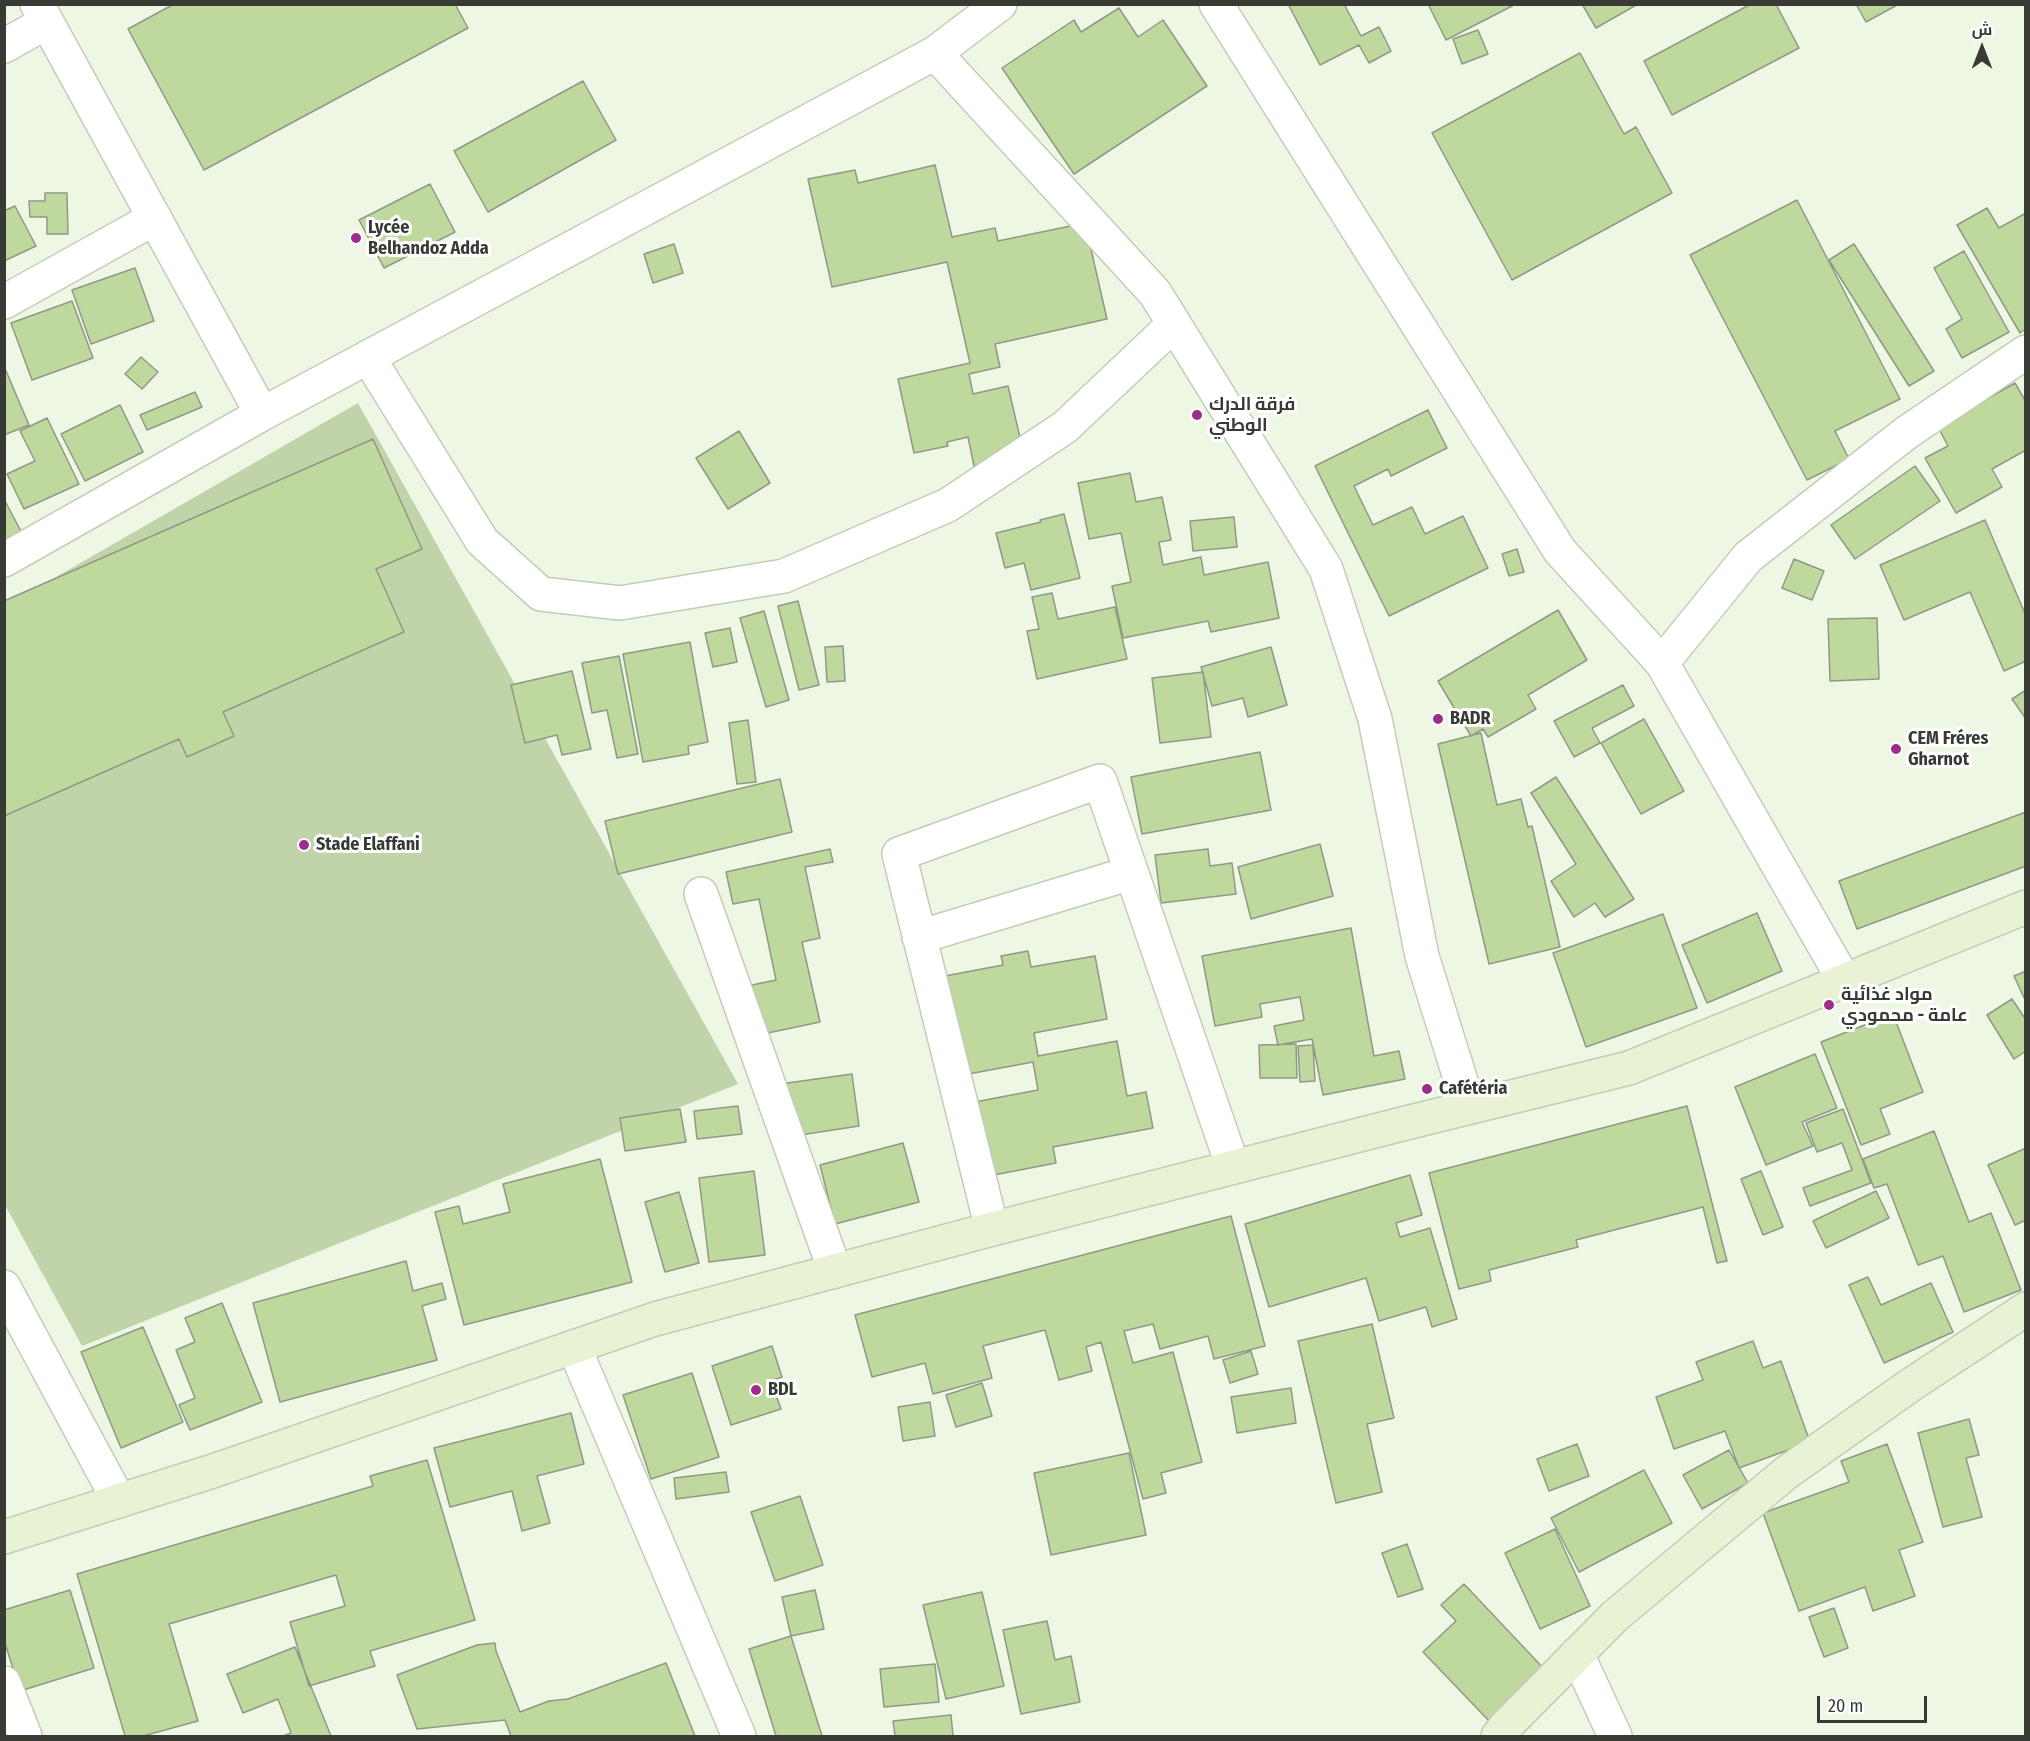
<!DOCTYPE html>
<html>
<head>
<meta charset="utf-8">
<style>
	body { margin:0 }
	#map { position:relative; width:2030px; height:1741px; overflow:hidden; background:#eef7e3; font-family:"Fira Sans Condensed",Cairo,sans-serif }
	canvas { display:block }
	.frame { position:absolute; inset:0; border:6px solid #373b33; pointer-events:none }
	.north { position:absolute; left:1952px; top:18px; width:60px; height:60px; -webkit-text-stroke:4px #fff; paint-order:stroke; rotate:0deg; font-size:16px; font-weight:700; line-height:24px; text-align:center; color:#373b33 }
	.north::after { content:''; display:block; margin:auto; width:21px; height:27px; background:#373b33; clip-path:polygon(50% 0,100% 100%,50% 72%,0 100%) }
	.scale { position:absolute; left:1817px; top:1696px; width:110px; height:27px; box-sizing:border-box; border:3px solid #373b33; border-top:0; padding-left:8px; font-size:18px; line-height:21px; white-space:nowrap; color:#373b33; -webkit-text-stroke:4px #fff; paint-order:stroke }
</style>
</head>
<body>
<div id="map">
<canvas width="2030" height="1741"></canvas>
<div class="frame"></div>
<div class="north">ش</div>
<div class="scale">20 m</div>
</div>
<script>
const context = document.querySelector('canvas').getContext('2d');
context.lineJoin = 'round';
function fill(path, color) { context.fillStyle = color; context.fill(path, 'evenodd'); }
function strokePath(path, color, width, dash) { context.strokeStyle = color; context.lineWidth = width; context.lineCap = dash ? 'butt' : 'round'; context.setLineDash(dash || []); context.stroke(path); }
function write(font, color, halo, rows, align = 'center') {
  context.font = font + ' "Fira Sans Condensed",Cairo,sans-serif'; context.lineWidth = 6; context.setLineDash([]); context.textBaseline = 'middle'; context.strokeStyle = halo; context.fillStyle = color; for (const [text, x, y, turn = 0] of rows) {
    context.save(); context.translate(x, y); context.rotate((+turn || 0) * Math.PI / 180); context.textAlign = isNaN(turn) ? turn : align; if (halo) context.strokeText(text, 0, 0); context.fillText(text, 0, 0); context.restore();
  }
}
fill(new Path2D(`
	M358,403l380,681 -656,262 -77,-141 -1,-598z`), '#c1d3a9');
const building = new Path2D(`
	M174,4h281l13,24 -264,142 -76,-141z
	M1288,4h56l17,32 18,-9 12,24 -22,12 -10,-18 -39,20z
	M1428,4h88l-70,36z
	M1582,4h56l-42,24z
	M1751,4h25l23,44 -127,67 -28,-54z
	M1856,4h43l-33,18z
	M1119,8l19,29 25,-17 44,66 -133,88 -72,-106 72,-48 7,12z
	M1478,30l10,24 -26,10 -9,-25z
	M1580,53l44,81 12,-7 36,66 -160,87 -80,-147z
	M583,81l33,59 -128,72 -34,-61z
	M935,165l17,72 43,-9 3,13 87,-18 22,96 -112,25 5,23 -31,7 4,20 35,-8 16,69 -50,11 -6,-29 -21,5 1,4 -34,7 -16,-74 72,-16 -23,-101 -115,25 -24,-108 47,-9 3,13z
	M430,184l25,48 -71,36 -25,-48z
	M45,193h22l1,41h-21v-17h-17l-1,-16h16z
	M1797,200l103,199 -65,32 14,28 -42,21 -117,-225z
	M15,206l21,40 -32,15v-50z
	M1987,208l12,20 27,-15v116l-6,4 -63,-108z
	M674,244l9,29 -30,10 -9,-29z
	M1854,244l80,127 -25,15 -80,-126z
	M1964,251l45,81 -47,26 -16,-29 16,-10 -28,-51z
	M135,268l19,53 -63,23 -19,-54z
	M72,301l21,57 -61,22 -21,-57z
	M141,357l17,15 -16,17 -17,-15z
	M4,366l25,59 -25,10z
	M2015,383l11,19v48l-34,19 10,18 -46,26 -31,-55 23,-12 -10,-19z
	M195,392l7,15 -55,23 -7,-15z
	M120,405l23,47 -58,29 -24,-47z
	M1428,410l19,38 -56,28 -3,-7 -34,17 19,39 39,-18 13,27 38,-18 25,52 -99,48 -74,-150z
	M47,418l32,66 -55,25 -17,-35 28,-13 -15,-30z
	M739,431l31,52 -42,26 -32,-51z
	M373,439l49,110 -46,20 28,63 -181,80 11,24 -47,21 -8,-18 -175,77v-215z
	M1915,466l25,35 -85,58 -24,-34z
	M1130,473l6,29 26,-5 9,43 -12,2 4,23 38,-8 3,18 64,-13 11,56 -68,14 -3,-11 -85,17 -11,-52 19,-4 -10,-49 -32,6 -11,-56z
	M4,499l20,38 -20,9z
	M1064,514l16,64 -49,12 -7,-27 -19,5 -9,-35 45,-11 -1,-2z
	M1234,517l3,30 -44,4 -3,-30z
	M1985,520l41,96v45l-22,10 -34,-79 -66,28 -24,-55z
	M1517,549l7,23 -15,4 -7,-22z
	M1794,559l30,12 -12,29 -30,-12z
	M1052,593l6,26 57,-12 12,52 -90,20 -10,-48 12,-2 -7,-32z
	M798,601l21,84 -20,5 -21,-84z
	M1558,610l29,50 -59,35 8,14 -48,28 -5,-8 -12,7 -33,-55z
	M764,611l25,89 -23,7 -26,-89z
	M1877,618l2,61 -49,2 -2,-62z
	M730,628l7,34 -24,5 -8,-34z
	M690,642l18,100 -20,4 1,8 -46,8 -20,-108z
	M843,646l2,35 -18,1 -2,-35z
	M1271,647l16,58 -39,12 -5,-19 -31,8 -11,-39z
	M619,656l19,98 -21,4 -10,-48 -15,3 -10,-50z
	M572,671l19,78 -29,6 -5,-20 -32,8 -14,-58z
	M1203,672l8,65 -51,6 -8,-65z
	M1623,685l11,21 -42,22 8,15 -26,14 -20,-36z
	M2026,690v29l-14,-20z
	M1644,719l40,72 -43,23 -40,-71z
	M748,720l8,62 -19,2 -8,-61z
	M1481,733l16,72 24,-6 7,28 4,-1 28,121 -71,17 -51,-220z
	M1260,752l11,58 -129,24 -11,-57z
	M1556,777l78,122 -29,18 -10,-14 -21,14 -23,-36 25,-17 -45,-71z
	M780,779l12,53 -174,42 -13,-53z
	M2026,812v54l-169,63 -18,-48z
	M1320,844l13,52 -82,23 -13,-52z
	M830,849l3,13 -28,5 15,71 -18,4 18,80 -76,16 -11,-49 43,-9 -17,-81 -26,5 -7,-32z
	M1208,849l2,17 22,-3 4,31 -75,9 -6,-48z
	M1757,913l25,58 -75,32 -25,-58z
	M1663,914l34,94 -111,39 -33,-94z
	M1351,928l23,128 25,-5 6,28 -82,16 -11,-56 -34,6 -4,-19 30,-6 -4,-23 -40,7 2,13 -47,9 -13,-70z
	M1028,951l3,16 64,-11 12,63 -73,14 4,23 79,-15 10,55 19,-4 7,36 -100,19 3,16 -83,16 -14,-74 79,-15 -5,-28 -86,16 -18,-99 74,-14 -2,-9z
	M2026,971v31l-12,-26z
	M2012,999l14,21v31l-12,8 -27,-44z
	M1893,1014l30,78 -43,17 10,25 -29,11 -40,-103z
	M1296,1044l1,34h-37l-1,-33z
	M1313,1045l2,36 -15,1 -2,-36z
	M1815,1054l22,54 -35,14 11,24 -47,19 -31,-78z
	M852,1074l7,52 -78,12 -8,-53z
	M738,1106l4,28 -45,5 -3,-28z
	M1687,1106l40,155 -10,2 -14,-56 -127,33 2,7 -89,23 2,11 -32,8 -30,-116z
	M680,1109l6,33 -61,9 -5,-33z
	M1843,1109l28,74 -61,23 -7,-18 49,-18 -10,-27 -25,9 -11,-29z
	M1934,1131l35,91 22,-9 30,77 -57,22 -21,-56 -25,9 -31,-81 -13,4 -11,-29z
	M903,1143l16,59 -84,22 -15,-59z
	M2026,1148v72l-11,5 -27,-60z
	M600,1159l32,123 -168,43 -29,-113 24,-6 4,18 47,-12 -7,-28z
	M754,1171l11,84 -56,7 -10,-84z
	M1761,1171l22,56 -20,8 -22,-56z
	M1410,1175l12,40 -26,8 4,14 30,-9 27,91 -25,8 -6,-20 -47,14 -13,-43 -97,29 -24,-83z
	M1876,1191l13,27 -63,30 -13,-27z
	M679,1192l20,71 -34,9 -20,-70z
	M1231,1216l34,130 -51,13 -6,-23 -48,13 -7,-25 -29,7 9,32 40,-11 29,110 -41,11 5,20 -23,6 -42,-157 -15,5 6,24 -33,9 -14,-50 -62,16 9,32 -59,16 -8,-31 -53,14 -17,-62z
	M406,1261l7,30 29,-8 4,16 -24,7 15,54 -157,42 -27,-99z
	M1868,1277l13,28 50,-22 22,49 -69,31 -35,-78z
	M222,1303l40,99 -72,28 -11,-25 16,-7 -19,-48 19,-8 -10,-24z
	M1372,1324l22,94 -27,6 15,68 -46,11 -38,-162z
	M143,1327l40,95 -62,26 -40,-96z
	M1753,1341l10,27 18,-7 29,81 -71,26 -14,-37 -51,18 -18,-52 47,-17 -7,-18z
	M772,1346l10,31 -11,4 10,28 -50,16 -19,-59z
	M1251,1351l7,23 -28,9 -7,-23z
	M692,1373l27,84 -68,22 -28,-84z
	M982,1383l10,33 -36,11 -10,-32z
	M1291,1388l5,35 -59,10 -6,-36z
	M930,1402l5,34 -32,5 -5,-34z
	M571,1413l13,51 -47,12 13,47 -28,8 -10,-40 -62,16 -16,-59z
	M1969,1419l10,36 -13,3 16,59 -39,10 -25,-94z
	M1577,1444l12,32 -40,15 -12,-32z
	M1887,1444l36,98 -24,8 16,46 -42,15 -8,-24 -66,24 -36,-98 86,-31 -8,-21z
	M1729,1450l19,33 -46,26 -19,-34z
	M1129,1453l17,82 -95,20 -17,-82z
	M427,1460l48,160 -105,31 5,15 -66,20 -19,-64 55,-16 -9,-31 -167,49 29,97 -55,15h-18l-48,-162 296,-88 -3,-10z
	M1644,1470l28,53 -93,49 -28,-54z
	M726,1472l3,20 -53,7 -2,-21z
	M800,1496l23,69 -48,16 -24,-69z
	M1555,1529l35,77 -50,23 -35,-76z
	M1407,1544l16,45 -25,8 -16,-44z
	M1464,1584l82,87 -55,52 -68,-71 33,-31 -15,-16z
	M70,1590l24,78 -74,23 -16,-51v-30z
	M815,1590l9,39 -33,7 -9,-39z
	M982,1592l22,94 -58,13 -23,-94z
	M1834,1608l14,40 -24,9 -15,-40z
	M1047,1621l8,39 16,-4 9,46 -59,12 -18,-84z
	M791,1636l31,100h-46l-27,-87z
	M495,1643l1,8 24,61 29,-11 19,-2 98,-36 29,73h-184l-6,-16 -88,9 -20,-54 80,-30z
	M295,1647l36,89h-48l8,-3 -13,-34 -35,14 -16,-39z
	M935,1664l4,38 -55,5 -4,-38z
	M951,1715l2,21h-58l-2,-15z`);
fill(building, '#bfd89d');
strokePath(building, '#909986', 1.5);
const minor = new Path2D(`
	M37,4l225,410
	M1216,4l344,547 102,112 182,317
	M4,46l43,-24
	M935,53l220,240 171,276 49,150 47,237 47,151
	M4,302l151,-84
	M368,357l114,184 59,53 79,9 164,-27 164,-71 117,-78 109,-103
	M4,560l258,-146 673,-361 65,-49
	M1662,663l86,-106 158,-124 120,-81
	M701,894l134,377
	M919,937l212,-64
	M992,1229l-93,-375 201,-73 133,386
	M4,1287l115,214
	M574,1347l165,389
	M1577,1654l38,82
	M4,1683l21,53`);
const secondary = new Path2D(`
	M4,1537l206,-65 445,-153 337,-90 414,-106 223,-55 397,-161
	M1498,1736l8,-10 109,-110 171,-143 126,-89 114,-75`);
strokePath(minor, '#c4ccb9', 36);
strokePath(secondary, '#c4ccb9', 36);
strokePath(minor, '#fff', 33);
strokePath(secondary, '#e7f3d3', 33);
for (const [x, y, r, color] of [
	[356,238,6,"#9e2c89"],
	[1197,415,6,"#9e2c89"],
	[1438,719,6,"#9e2c89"],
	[1896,749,6,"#9e2c89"],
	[304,845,6,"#9e2c89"],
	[1829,1005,6,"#9e2c89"],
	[1427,1089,6,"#9e2c89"],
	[756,1390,6,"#9e2c89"]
]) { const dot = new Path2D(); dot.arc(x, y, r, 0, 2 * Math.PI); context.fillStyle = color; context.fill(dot); strokePath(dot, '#fff', 2); }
write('bold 18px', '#373b33', '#fff', [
	["Lycée",368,228],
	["Belhandoz Adda",368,249],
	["فرقة الدرك",1209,405],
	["الوطني",1209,426],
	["BADR",1450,719],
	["CEM Fréres",1908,739],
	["Gharnot",1908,760],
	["Stade Elaffani",316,845],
	["مواد غذائية",1841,995],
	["عامة - محمودي",1841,1016],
	["Cafétéria",1439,1089],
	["BDL",768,1390]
], 'left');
</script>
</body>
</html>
